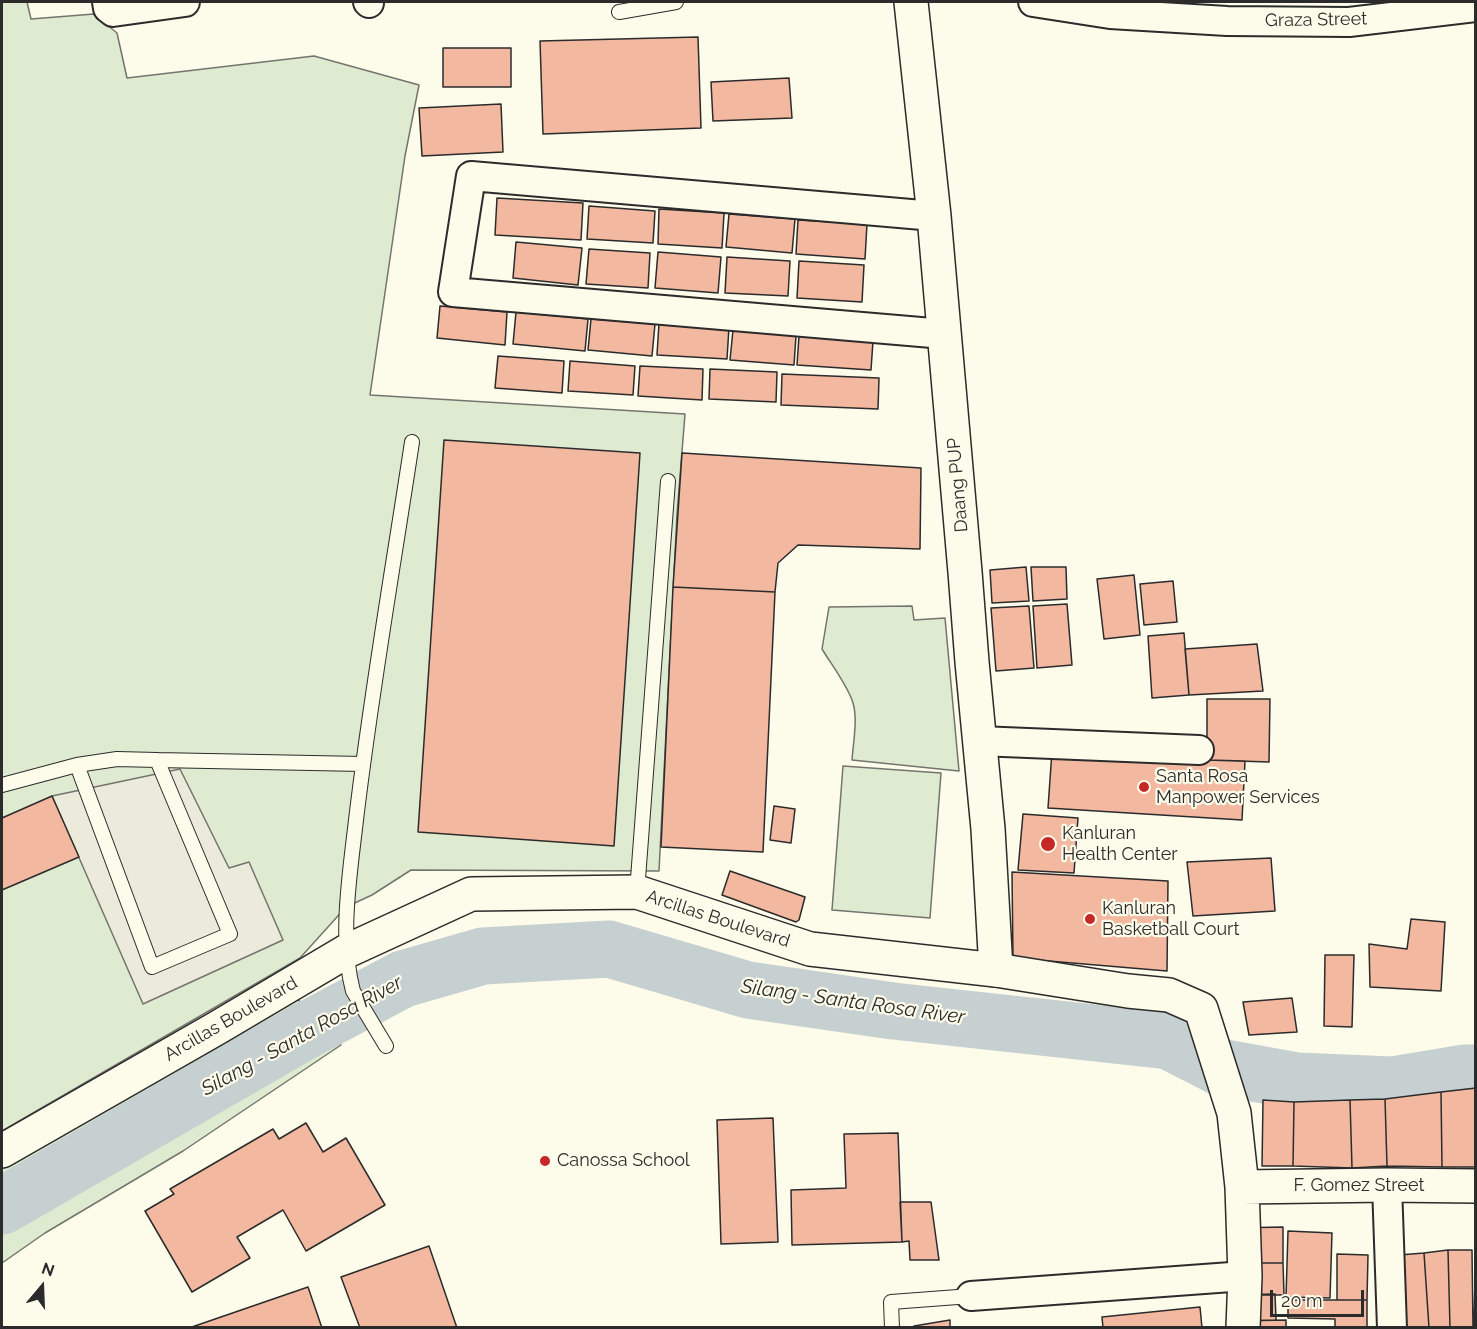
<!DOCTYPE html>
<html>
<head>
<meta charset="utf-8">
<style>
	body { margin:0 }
	#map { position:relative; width:1477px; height:1329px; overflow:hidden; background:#fdfbea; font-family:Raleway,sans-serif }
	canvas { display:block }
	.frame { position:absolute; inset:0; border:3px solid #2b2b2b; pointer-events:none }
	.north { position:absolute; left:12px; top:1257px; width:60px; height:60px; -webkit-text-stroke:4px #fdfbea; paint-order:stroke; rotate:19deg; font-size:16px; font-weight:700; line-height:24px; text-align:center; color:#2b2b2b }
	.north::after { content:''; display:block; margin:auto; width:21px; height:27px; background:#2b2b2b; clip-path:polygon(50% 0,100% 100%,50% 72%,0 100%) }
	.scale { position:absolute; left:1270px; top:1290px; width:94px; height:27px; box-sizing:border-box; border:3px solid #2b2b2b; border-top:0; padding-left:8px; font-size:18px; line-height:21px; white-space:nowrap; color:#2b2b2b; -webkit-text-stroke:4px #fdfbea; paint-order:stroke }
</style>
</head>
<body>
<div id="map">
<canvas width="1477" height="1329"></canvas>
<div class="frame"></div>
<div class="north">N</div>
<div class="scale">20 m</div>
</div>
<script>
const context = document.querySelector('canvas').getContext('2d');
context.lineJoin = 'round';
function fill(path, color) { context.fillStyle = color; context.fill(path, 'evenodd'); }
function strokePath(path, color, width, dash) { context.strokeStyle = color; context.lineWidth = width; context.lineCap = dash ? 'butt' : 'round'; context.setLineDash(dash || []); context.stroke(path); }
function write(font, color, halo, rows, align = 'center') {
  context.font = font + ' Raleway,sans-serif'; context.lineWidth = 4.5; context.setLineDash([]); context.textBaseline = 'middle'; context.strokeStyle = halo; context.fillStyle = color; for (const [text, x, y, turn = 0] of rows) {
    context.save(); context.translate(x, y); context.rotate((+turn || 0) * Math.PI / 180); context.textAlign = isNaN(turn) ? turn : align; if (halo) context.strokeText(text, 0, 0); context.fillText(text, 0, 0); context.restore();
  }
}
const green = new Path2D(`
	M2,2h25l4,17 63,-5 23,19 10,45 187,-22 105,29 -14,71 -35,239 315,19 -8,100 -18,357 -248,-1 -39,25 -26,12 -46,51 -298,173z
	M912,606l2,14 31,-2 14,153 -107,-11c1,-16 6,-41 1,-57 -5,-17 -22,-39 -31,-54l7,-42z
	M843,766l98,7 -11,145 -98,-8z
	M294,997l18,13 29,35 -158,106 -138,82 -43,30v-99z`);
fill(green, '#deebd1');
strokePath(green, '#74746e', 1.5);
const parking = new Path2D(`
	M180,769l49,99 20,-6 34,78 -140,64 -91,-208z`);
fill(parking, '#eceadb');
strokePath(parking, '#74746e', 1.5);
strokePath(new Path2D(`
	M2,1206l301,-174 100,-53 80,-23 126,-7 139,41 145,21 276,30 51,26 77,14 95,4 72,-12h12`), '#c7d0d0', 57);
const building = new Path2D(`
	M698,37l3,91 -158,6 -3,-93z
	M443,48h68v39h-68z
	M789,78l3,40 -79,3 -2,-39z
	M501,104l2,48 -81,4 -3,-48z
	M497,198l86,5 -2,37 -86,-5z
	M589,206l66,5 -2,32 -66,-4z
	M659,209l65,4 -2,35 -64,-4z
	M729,214l66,5 -3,34 -66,-6z
	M798,220l69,4 -2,35 -69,-5z
	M516,242l66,6 -4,37 -65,-7z
	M589,249l61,4 -2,35 -62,-4z
	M658,252l63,5 -3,36 -63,-5z
	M727,257l63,4 -2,35 -63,-3z
	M799,261l65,4 -2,37 -65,-4z
	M440,306l67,6 -2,33 -68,-7z
	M516,312l72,7 -3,32 -72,-7z
	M591,319l64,5 -3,32 -64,-6z
	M659,323l70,4 -2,32 -70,-4z
	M733,330l63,6 -2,29 -64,-5z
	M799,336l74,5 -2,29 -74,-5z
	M498,356l66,5 -2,32 -67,-5z
	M570,361l65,5 -2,29 -65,-4z
	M640,366l63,3 -1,31 -64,-4z
	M710,369l67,3 -1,30 -67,-3z
	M782,374l97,4 -1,31 -97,-4z
	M444,440l196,13 -26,393 -196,-14z
	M682,453l239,15 -1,81 -122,-4 -20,18 -3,29 -102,-5z
	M1026,567l3,34 -37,2 -2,-33z
	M1031,567h35l1,32 -34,2z
	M1134,575l6,60 -36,4 -7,-60z
	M1173,581l4,41 -33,3 -4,-41z
	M673,587l102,5 -12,260 -102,-5z
	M1067,604l5,61 -35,3 -4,-62z
	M1029,606l5,62 -38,3 -5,-63z
	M1184,633l5,62 -37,3 -4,-62z
	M1257,644l6,47 -74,4 -4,-46z
	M1207,699h63l-1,63 -62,-2z
	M1052,751l155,9 38,1 -3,59 -194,-12z
	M52,796l27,61 -77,33v-72z
	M774,806l21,3 -4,34 -21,-3z
	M1023,814l55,4 -4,55 -56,-3z
	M1271,858l4,53 -82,5 -6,-54z
	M730,871l75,26 -6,23 -3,2 -74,-27z
	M1012,872l156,9 -1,90 -154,-13z
	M1411,919l34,3 -4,69 -71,-4 -1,-43 38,5z
	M1325,955h29l-2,72 -28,-1z
	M1292,998l5,34 -48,3 -6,-33z
	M1476,1088v79h-34l-1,-75z
	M1441,1092l1,75 -55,-1 -2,-67z
	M1385,1099l2,67 -35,2 -2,-68z
	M1263,1100l31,2 -1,64h-31z
	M1350,1100l2,68 -59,-2 1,-64z
	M773,1118l5,124 -57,2 -4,-124z
	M306,1123l17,29 23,-14 39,67 -79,46 -23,-41 -46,27 13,21 -58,34 -47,-81 29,-17 -4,-5 103,-60 6,10z
	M898,1133l4,109 -110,3 -1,-55 55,-2 -2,-54z
	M900,1202h31l8,58h-29l-1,-19 -7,1z
	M1283,1227v36h-48v-35z
	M1288,1231l44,2 -2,65 -44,-1z
	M429,1246l28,82h-97l-19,-51z
	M1448,1250h24l1,78h-23z
	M1448,1250l2,78h-21l-5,-75z
	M1424,1253l5,75h-25l-5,-73z
	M1337,1254l31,1 -1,45h-30z
	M1235,1263h48l1,32h-48z
	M1475,1277l1,51h-2z
	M308,1287l14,41h-133z
	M1275,1294l1,26 -39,1 -1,-26z
	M1288,1300h79v28h-32v-9l-47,-1z
	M1200,1307l2,21h-99l-1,-11z
	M950,1320v8h-35l-1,-2z
	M1286,1320v8h-49v-7z`);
fill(building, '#f2b8a0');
strokePath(building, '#2b2b2b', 1.5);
const service = new Path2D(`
	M619,12l57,-10
	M157,760l206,4
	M2,785l75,-20 40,-6 40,1 73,174 -78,33 -75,-202
	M637,892l31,-411
	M386,1046l-33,-55c-14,-52 -3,-118 3,-171 15,-127 37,-252 56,-378
	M892,1328l-1,-26 80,-6`);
const minor = new Path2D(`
	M107,2l1,6 5,4 72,-10
	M368,2l1,1
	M1033,2l77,12 117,7 122,1 127,-15
	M934,216l-463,-40 -18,116 491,42
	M979,741l220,9
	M1387,1185l5,143
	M971,1296l274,-20`);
const tertiary = new Path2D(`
	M911,2l23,214 31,356 7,90 16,167 8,141`);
const secondary = new Path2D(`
	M2,1151l215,-123 130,-77 124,-57 166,-2 173,57 186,21 132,21 41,4 32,14 33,104 8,74 3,89 -2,52
	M1242,1187l145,-2 89,1`);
strokePath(service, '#2b2b2b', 16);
strokePath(minor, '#2b2b2b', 32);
strokePath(tertiary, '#2b2b2b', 36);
strokePath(secondary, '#2b2b2b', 36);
strokePath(service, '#fdfbea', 14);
strokePath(minor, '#fdfbea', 28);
strokePath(tertiary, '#fdfbea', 33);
strokePath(secondary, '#fdfbea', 33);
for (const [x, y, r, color] of [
	[1144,787,6,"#c62828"],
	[1048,844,8,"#c62828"],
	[1090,919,6,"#c62828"],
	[545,1161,6,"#c62828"]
]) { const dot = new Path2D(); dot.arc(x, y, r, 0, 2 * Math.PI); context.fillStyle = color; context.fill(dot); strokePath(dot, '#fdfbea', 2); }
write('18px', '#2b2b2b', '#fdfbea', [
	["Graza Street",1316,20,-1],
	["Daang PUP",958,485,-95],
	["Arcillas Boulevard",718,919,18],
	["Arcillas Boulevard",231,1019,-30],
	["F. Gomez Street",1359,1186]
]);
write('18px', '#2b2b2b', '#fdfbea', [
	["Santa Rosa",1156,777],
	["Manpower Services",1156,798],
	["Kanluran",1062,834],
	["Health Center",1062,855],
	["Kanluran",1102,909],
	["Basketball Court",1102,930],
	["Canossa School",557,1161]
], 'left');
write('italic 20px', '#2b2b2b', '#fdfbea', [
	["Silang - Santa Rosa River",853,1002,8],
	["Silang - Santa Rosa River",302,1036,-29]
]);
</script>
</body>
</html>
